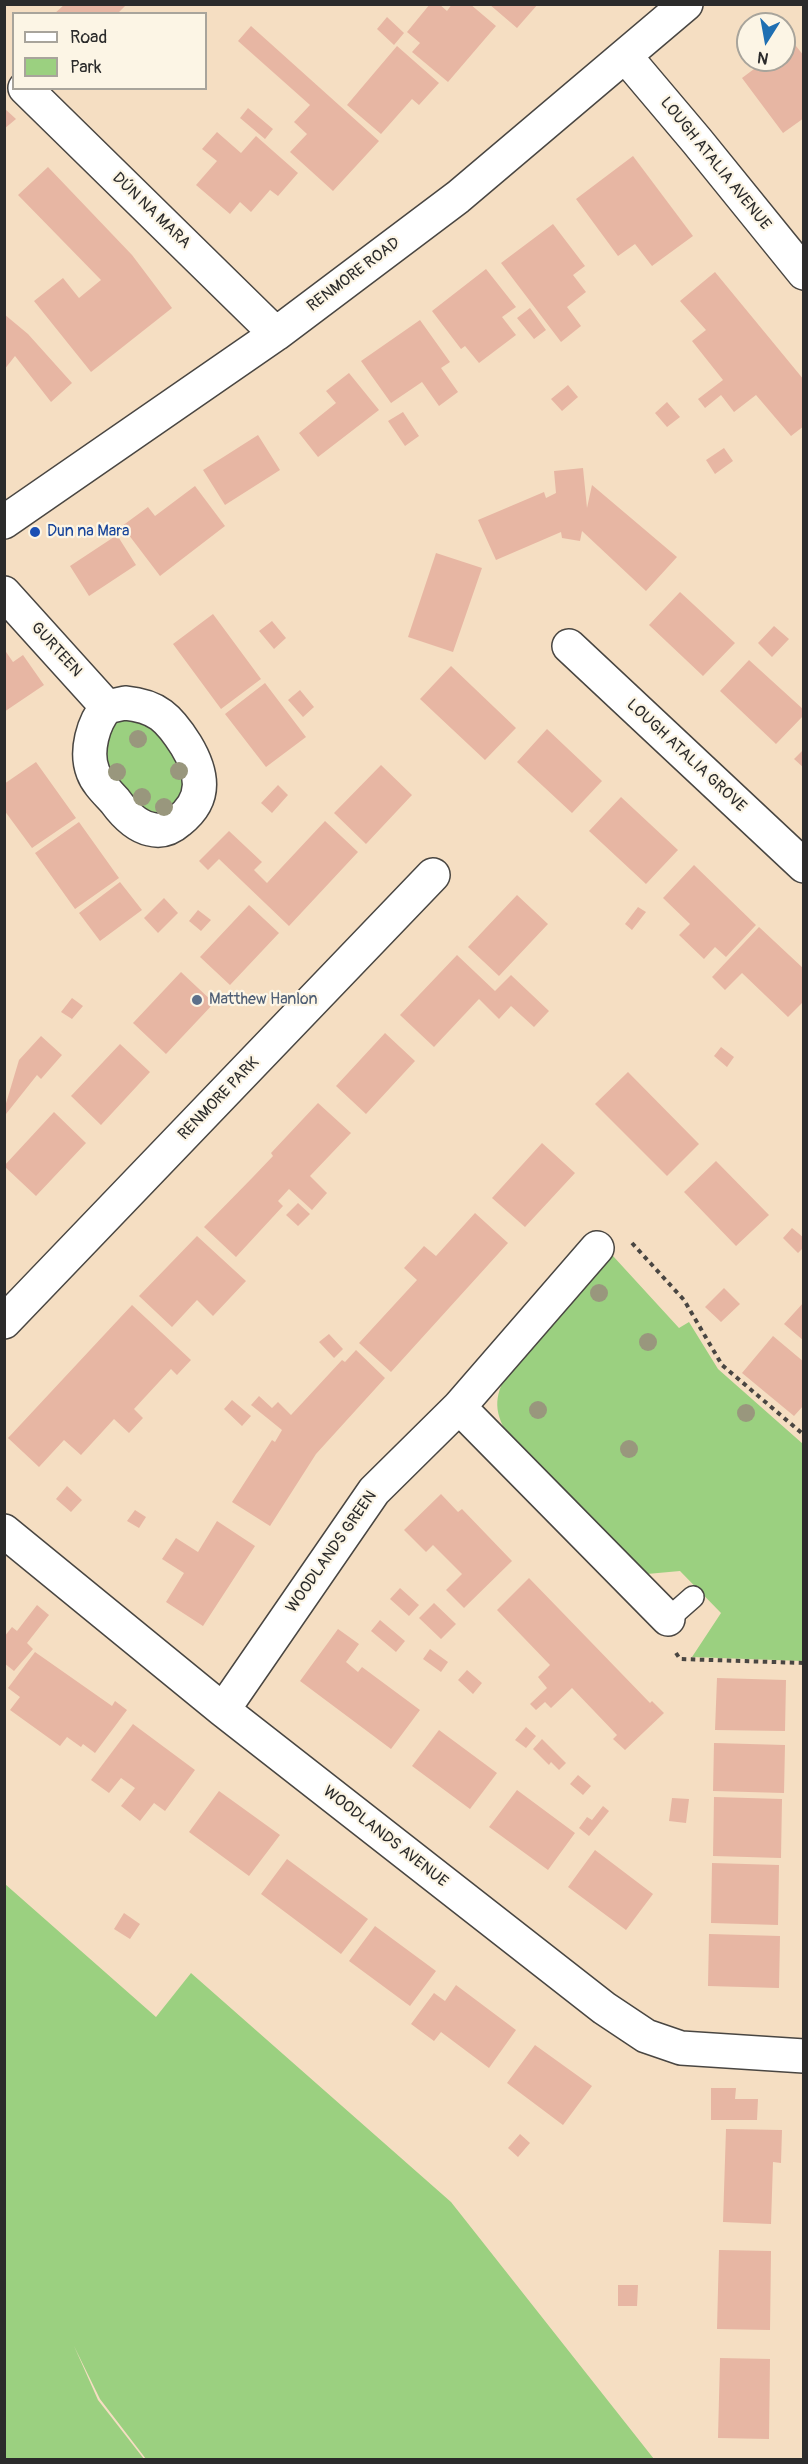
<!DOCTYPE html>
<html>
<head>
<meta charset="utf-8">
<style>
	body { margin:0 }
	#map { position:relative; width:808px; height:2464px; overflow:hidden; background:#f5dec2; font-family:Pangolin,sans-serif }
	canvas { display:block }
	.frame { position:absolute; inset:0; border:6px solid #2b2b2b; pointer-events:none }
	.legend { position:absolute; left:12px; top:12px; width:195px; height:78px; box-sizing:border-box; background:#fcf5e5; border:2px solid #a8a49b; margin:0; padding:8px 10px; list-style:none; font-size:18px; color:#2b2b2b }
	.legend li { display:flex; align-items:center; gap:12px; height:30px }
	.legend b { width:30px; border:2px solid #a8a49b }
	.north { position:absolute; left:736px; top:12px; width:60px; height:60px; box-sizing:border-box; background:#fcf5e5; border:2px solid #a8a49b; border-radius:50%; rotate:191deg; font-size:16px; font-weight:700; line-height:24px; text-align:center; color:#2b2b2b }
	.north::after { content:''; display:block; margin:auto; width:21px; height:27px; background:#1f6fb2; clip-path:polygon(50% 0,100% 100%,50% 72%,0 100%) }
</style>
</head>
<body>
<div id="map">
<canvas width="808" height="2464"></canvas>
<div class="frame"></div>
<ul class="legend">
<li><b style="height:8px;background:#fff"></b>Road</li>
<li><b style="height:16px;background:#9bd080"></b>Park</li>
</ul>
<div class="north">N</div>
</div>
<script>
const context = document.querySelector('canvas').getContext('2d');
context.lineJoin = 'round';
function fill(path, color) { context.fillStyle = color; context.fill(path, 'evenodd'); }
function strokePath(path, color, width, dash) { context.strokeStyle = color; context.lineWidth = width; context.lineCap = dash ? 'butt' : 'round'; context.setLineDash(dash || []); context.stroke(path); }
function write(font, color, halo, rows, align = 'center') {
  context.font = font + ' Pangolin,sans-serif'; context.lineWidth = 4.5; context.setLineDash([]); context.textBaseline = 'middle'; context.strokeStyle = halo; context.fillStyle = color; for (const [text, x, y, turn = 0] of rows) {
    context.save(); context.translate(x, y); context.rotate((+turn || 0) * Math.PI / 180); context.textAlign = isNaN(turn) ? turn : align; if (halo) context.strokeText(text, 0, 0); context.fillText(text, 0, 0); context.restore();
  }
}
fill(new Path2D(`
	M131,719c36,3 46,43 58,72l-24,23 -26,-5 -35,-47 7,-38z
	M613,1256l66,72 10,-6 29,47 85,75v217l-111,-4 29,-44 -41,-42 -33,3 -139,-139c-16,-26 -13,-41 2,-67z
	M5,1884l151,133 35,-44 260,229 203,257h-508l-46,-60 -26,-53 24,54 46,59h-139z`), '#9bd080');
fill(new Path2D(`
	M65,4h62l-10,10h-63z
	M430,4h9l8,7 5,-7h18l26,22 -48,56 -36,-30 8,-9 -13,-11z
	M489,4h49l-21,24z
	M387,17l17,16 -10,12 -17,-16z
	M251,26l128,115 -46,50 -43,-39 17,-18 -13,-12 16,-17 -72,-64z
	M792,41l12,15v62l-21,15 -41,-55 24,-18h18v-13z
	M397,46l42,37 -20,22 -7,-6 -31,35 -34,-29z
	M4,108l12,11 -12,10z
	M248,108l25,21 -8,10 -25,-21z
	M217,132l24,21 15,-17 42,37 -20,23 -8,-6 -19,22 -11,-10 -10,12 -34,-29 21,-24 -15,-12z
	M633,156l60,80 -41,30 -17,-22 -17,12 -42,-57z
	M48,167l84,88 40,53 -81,64 -57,-71 29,-23 16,20 22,-18 -83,-85z
	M553,224l32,42 -12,9 13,17 -19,15 14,19 -20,16 -60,-79z
	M486,269l30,38 -14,10 14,18 -37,28 -14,-17 -4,3 -29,-38z
	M715,272l89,108v46l-13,10 -35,-41 -22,17 -13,-17 -16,13 -7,-9 25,-19 -31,-39 14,-11 -26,-29z
	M530,308l16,22 -12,9 -17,-21z
	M4,314l24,20 44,49 -21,19 -36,-46 -11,14z
	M420,320l30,42 -9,6 17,24 -19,14 -17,-24 -31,21 -30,-42z
	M349,373l30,37 -61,47 -19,-24 37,-30 -10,-12z
	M568,385l10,12 -16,14 -11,-12z
	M667,402l13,15 -13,10 -12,-14z
	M403,412l16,24 -14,10 -17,-25z
	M258,435l22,35 -55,35 -22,-35z
	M724,448l9,13 -18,13 -9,-14z
	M583,468l4,40 5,-23 85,72 -31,34 -64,-60 -2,10 -18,-3 -1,-6 -65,28 -18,-40 66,-28 2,6 10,-5 -2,-22z
	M195,486l30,40 -65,50 -38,-50 26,-19 7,9z
	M117,535l19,30 -47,31 -19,-30z
	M436,553l46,15 -29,84 -45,-15z
	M680,592l55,51 -32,33 -54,-51z
	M213,614l48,65 -40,30 -48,-65z
	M272,621l14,17 -12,11 -15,-18z
	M774,626l15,13 -17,18 -14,-14z
	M4,649l9,13 10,-7 21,30 -40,27z
	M749,660l55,50v5l-28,29 -56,-53z
	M451,666l65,62 -31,32 -65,-61z
	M265,683l41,54 -40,30 -41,-53z
	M300,690l14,17 -11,10 -15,-17z
	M547,729l55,52 -30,32 -55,-51z
	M804,749v19l-10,-9z
	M36,762l40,56 -44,30 -28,-38v-26z
	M381,765l31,30 -46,49 -32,-31z
	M278,785l10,10 -16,18 -11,-10z
	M621,797l57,53 -32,34 -57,-53z
	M325,821l33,31 -69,74 -70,-67 -11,11 -9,-9 30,-30 33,31 -8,8 13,13z
	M79,822l40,56 -44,31 -40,-56z
	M694,865l62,60 -30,32 -11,-10 -11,12 -25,-24 11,-11 -27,-26z
	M120,882l22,28 -42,31 -21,-28z
	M517,895l31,29 -49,52 -31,-29z
	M164,898l14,15 -20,20 -14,-15z
	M249,905l30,28 -49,52 -30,-28z
	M638,907l8,5 -14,18 -7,-6z
	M198,910l13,10 -10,11 -12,-10z
	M759,927l45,42v32l-16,16 -46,-44 -17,17 -13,-13z
	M457,955l38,36 16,-16 38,36 -15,16 -23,-21 -12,13 -20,-20 -45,48 -34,-32z
	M181,972l33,31 -48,51 -33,-31z
	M72,998l11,8 -11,13 -11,-7z
	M385,1033l30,28 -49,53 -30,-28z
	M41,1036l21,19 -21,24 -4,-4 -31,39 -2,-4 15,-50z
	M120,1044l30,28 -49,53 -30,-29z
	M721,1047l13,10 -7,10 -13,-11z
	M628,1072l71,72 -32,32 -72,-72z
	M318,1103l33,30 -41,43 17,17 -15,17 -23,-21 -11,12 5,5 -47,51 -32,-30 49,-50 20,-21 -2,-3z
	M54,1112l32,31 -50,53 -32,-30z
	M542,1143l33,30 -50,54 -33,-29z
	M716,1161l53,54 -33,31 -52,-54z
	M298,1203l12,11 -12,12 -12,-11z
	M475,1213l33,30 -117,129 -32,-29 58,-63 -13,-12 20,-22 12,10z
	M792,1228l12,10v9l-6,6 -15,-15z
	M197,1236l49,45 -33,35 -16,-16 -25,27 -33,-31z
	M724,1288l16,16 -19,18 -16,-15z
	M804,1302v39l-20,-17z
	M132,1305l59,55 -14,15 -6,-6 -37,40 9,9 -14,15 -15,-14 -33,36 -17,-15 -25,27 -31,-29z
	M329,1334l14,15 -9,9 -15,-16z
	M773,1336l31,26v43l-10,11 -52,-43z
	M356,1350l29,28 -69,76 -46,72 -38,-24 40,-62 3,2 7,-12 -31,-25 8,-9 13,12 6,-6 13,13 51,-55 3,2z
	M232,1400l19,16 -9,10 -18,-17z
	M67,1486l15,14 -11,12 -15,-13z
	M441,1494l17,18 4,-3 50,52 -48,47 -18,-18 16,-16 -29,-29 -7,7 -22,-22z
	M135,1510l11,7 -7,11 -12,-7z
	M217,1521l38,25 -52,80 -37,-24 18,-29 -22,-14 14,-21 22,14z
	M529,1578l121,125 2,-2 12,12 -39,37 -12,-11 4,-4 -45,-47 -21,20 -6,-6 -9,8 -6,-6 17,-16 -9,-11 12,-12 -53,-55z
	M400,1588l19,17 -10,11 -19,-17z
	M434,1603l22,21 -15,15 -22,-21z
	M37,1605l12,10 -22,28 6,6 -19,22 -10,-8v-26l8,-10 5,4z
	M380,1620l25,21 -9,11 -25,-21z
	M338,1629l21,15 -13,18 12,10 4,-5 58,43 -29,39 -91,-68z
	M430,1649l18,13 -7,10 -18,-13z
	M35,1652l77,54 3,-5 12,9 -32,43 -12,-9 -2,3 -14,-10 -7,9 -50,-36 10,-13 -12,-9z
	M467,1670l15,13 -9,11 -15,-14z
	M717,1678l69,2 -1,51 -70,-1z
	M133,1724l62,46 -30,41 -11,-8 -14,18 -19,-15 14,-18 -14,-10 -12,15 -18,-13z
	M526,1727l10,9 -10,12 -11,-8z
	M439,1730l58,43 -27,36 -58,-43z
	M542,1739l24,24 -7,7 -8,-8 -2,3 -16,-16z
	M714,1743l71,2 -1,48 -71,-2z
	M578,1775l13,11 -8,9 -13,-11z
	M517,1790l58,43 -27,37 -59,-43z
	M219,1791l61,44 -31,41 -60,-44z
	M714,1797l68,2 -1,59 -68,-2z
	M672,1798l17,1 -3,24 -17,-2z
	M603,1806l6,5 -20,25 -10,-8 8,-11 5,3z
	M595,1850l58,44 -27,36 -58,-43z
	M287,1859l81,60 -27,35 -80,-60z
	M712,1863l67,2 -1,60 -67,-2z
	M124,1913l16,11 -10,15 -16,-10z
	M375,1926l61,45 -26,35 -61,-45z
	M709,1934l71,2 -1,52 -71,-2z
	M456,1985l60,45 -27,38 -48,-36 -7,9 -23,-17 23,-31 11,8z
	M535,2045l57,41 -29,39 -56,-42z
	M711,2088h25l-1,11h23l-1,21h-46z
	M726,2129l56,1 -1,33 -8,-1 -2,62 -48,-2z
	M520,2134l10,9 -12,14 -10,-9z
	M719,2250l52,1 -1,79 -53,-1z
	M618,2285h20l-1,21h-19z
	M720,2358l50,1 -1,80 -51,-1z`), '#e7b6a3');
const lane = new Path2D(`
	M668,1619l25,-22`);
const street = new Path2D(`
	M626,57l71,84 107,132
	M25,88l251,246
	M4,522l272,-188 182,-137 228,-193
	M4,593l103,114
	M569,646l235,220
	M125,703c32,3 44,15 61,42 17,28 21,54 -7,76 -9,8 -18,11 -29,8 -14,-3 -27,-17 -35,-28 -8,-9 -18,-18 -22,-29 -8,-20 0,-50 14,-65z
	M4,1322l429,-447
	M459,1407l209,212
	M4,1531l219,179 381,298 42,28 35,12 123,8
	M223,1710l151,-219 85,-84 138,-159`);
strokePath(lane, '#494642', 24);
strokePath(street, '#494642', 36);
strokePath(new Path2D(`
	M632,1243l52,57 38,65 82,70
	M676,1653l4,6 124,4`), '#494642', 4, [4.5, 4.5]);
strokePath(lane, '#fff', 21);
strokePath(street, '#fff', 33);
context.fillStyle = '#99977d';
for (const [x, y] of [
	[138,739],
	[179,771],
	[117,772],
	[142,797],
	[164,807],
	[599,1293],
	[648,1342],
	[538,1410],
	[746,1413],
	[629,1449]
]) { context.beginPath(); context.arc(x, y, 9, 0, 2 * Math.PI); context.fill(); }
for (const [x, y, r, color] of [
	[35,532,6,"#1a4fb4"],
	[197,1000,6,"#5c6f8a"]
]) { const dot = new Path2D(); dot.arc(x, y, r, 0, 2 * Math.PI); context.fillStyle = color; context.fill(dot); strokePath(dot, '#fcf5e5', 2); }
write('16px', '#2b2b2b', '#fcf5e5', [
	["LOUGH ATALIA AVENUE",715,164,51],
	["DÚN NA MARA",151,211,44],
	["RENMORE ROAD",354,275,-37],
	["GURTEEN",56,650,48],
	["LOUGH ATALIA GROVE",686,756,43],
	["RENMORE PARK",219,1099,-46],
	["WOODLANDS GREEN",332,1552,-55],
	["WOODLANDS AVENUE",385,1837,38]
]);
write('16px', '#164399', '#fcf5e5', [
	["Dun na Mara",47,532]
], 'left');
write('16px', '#4e5e75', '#fcf5e5', [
	["Matthew Hanlon",209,1000]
], 'left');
</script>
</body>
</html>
